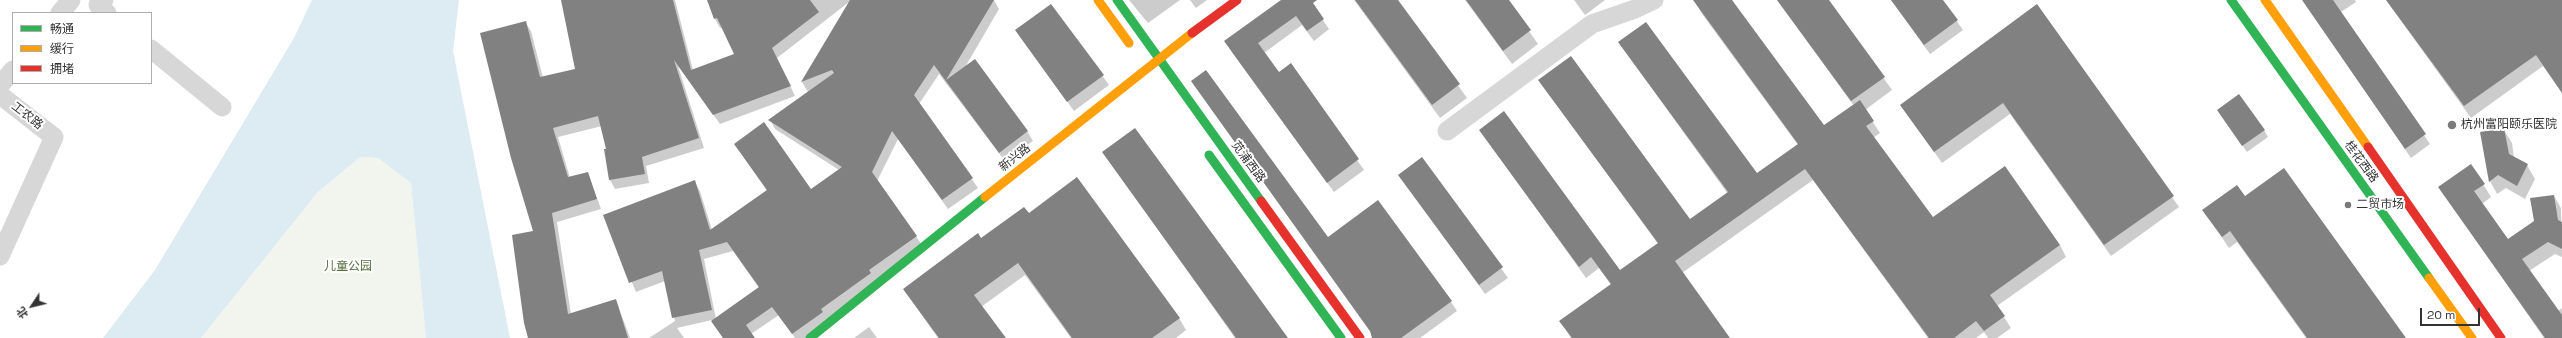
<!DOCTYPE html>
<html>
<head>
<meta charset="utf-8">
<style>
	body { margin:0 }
	#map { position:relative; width:2562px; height:338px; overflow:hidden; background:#fff; font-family:"Space Grotesk","Noto Sans SC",sans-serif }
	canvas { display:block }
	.legend { position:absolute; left:12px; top:12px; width:140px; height:72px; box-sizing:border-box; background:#fff; border:1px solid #adadad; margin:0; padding:5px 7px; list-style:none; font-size:12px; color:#333 }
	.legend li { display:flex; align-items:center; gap:8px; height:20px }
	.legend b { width:20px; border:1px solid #adadad }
	.north { position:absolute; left:12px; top:286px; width:40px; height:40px; -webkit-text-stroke:3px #fff; paint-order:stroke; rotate:235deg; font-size:11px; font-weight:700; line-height:16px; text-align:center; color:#333 }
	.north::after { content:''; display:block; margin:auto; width:14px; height:18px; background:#333; clip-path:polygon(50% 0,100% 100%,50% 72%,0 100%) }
	.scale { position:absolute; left:2420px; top:308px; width:60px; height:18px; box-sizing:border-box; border:2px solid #333; border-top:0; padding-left:5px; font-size:12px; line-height:14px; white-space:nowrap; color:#333; -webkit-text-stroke:3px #fff; paint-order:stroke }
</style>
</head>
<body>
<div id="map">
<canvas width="2562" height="338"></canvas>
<ul class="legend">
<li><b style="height:5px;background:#30b455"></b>畅通</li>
<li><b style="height:5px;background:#ff9f0a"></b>缓行</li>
<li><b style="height:5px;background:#e5322d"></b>拥堵</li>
</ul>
<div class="north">北</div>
<div class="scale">20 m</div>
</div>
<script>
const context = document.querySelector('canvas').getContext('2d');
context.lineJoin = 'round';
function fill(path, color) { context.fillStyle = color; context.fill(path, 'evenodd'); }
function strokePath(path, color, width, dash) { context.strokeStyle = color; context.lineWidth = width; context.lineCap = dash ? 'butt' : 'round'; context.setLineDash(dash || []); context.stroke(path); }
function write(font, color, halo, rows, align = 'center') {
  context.font = font + ' "Space Grotesk","Noto Sans SC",sans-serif'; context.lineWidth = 4; context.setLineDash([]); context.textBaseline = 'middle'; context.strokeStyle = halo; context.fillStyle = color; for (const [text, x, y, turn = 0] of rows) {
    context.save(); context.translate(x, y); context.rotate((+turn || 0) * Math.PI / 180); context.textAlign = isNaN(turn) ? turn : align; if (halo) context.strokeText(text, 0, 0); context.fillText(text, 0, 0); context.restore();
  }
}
fill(new Path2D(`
	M360,157l18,1 33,25 15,155h-225l116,-145z`), '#f1f5ed');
fill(new Path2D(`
	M312,0h147l-6,51 57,287h-84l-15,-155 -33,-25 -18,-1 -43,36 -116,145h-98l52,-68 139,-232z`), '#ddebf3');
fill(new Path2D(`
	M562,0h113l18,70 43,-16 -13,-27 -3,1 -5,-9 -7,-19h286l5,9 -35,60 63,62 6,10 -28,20 -66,-87 -20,30 59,84 -30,21 -50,-70 -21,42 45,64 -117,93h-10l-16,-23 -28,19 3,4h-31l-11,-18 -35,8 7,10h-35l26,-17 -10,-40 -29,11 -32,-76 90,-35 6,10 12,39 55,-39 -32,-47 76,46 28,-20 -64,-41 -5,-9 38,-28 -6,-10 47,-80 -72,56 18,38 -75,28 -42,-58 26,82 -58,18 3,17 -34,6 -5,-9 -5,-30h3l-6,-24 -44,11 12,41 18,-5 13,36 -44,13 14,92 45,-14 14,38h-100l5,-106 -10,-210 6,9 12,47 33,-9zM733,251l26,37 -43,31 -12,-60z
	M1129,0h51l-32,23z
	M1190,0h17l-11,8z
	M1282,0h27l20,29 -15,12 -12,-16 -38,28 15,20 12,-8 73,105 -30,22 -103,-141z
	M1354,0h43l70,98 -27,20z
	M1465,0h42l31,44 -26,20z
	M1574,0h31l-20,15z
	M1698,0h33l93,127 30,-21 -77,-106h51l64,90 -27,20 15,23 -7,5 60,81 127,26 6,12 -69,49 14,22 -14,10h-9l-4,-6 -8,6h-48l-115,-158 -131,93 47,65h-158l-10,-17 50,-36 -12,-17 -13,10 -106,-148 140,141 38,-27 -118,-163 150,140 38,-27 -109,-151 137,131 42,-29 -96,-131 -7,-12z
	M1891,0h51l21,30 -33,24z
	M2309,0h46l1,2 -15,10 89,132 -19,14 -100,-146z
	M2386,0h176v93l-19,-27 -72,52z
	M1051,5l58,80 -35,26 -58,-80z
	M2036,5l143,202 -68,49 -101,-142 -68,49 -41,-58z
	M1192,82l135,157 124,63 6,9 -37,27h-48l-1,-5z
	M2218,110l46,20 4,7 -21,15z
	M2504,130l8,13 2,15 13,7 8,14 -10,20 -19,-11 -9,6 -7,-13z
	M1103,152l183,186h-51z
	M1422,159l86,119 -23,16 -86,-119z
	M2471,165l20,32 -9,7 25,36 28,-18 19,-26 7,12 1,49 -7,-3 -26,17 29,40 4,-3v30h-18l-105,-151z
	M2245,198l160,140h-99l-69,-96 -8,6 -25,-37z
	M1029,214l150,104 7,12 -10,8h-105l-46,-63 -44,32 23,31h-66l-34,-48 77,-51z
	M869,327l8,11h-23z`), '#0003');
fill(new Path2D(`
	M561,0h112l18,70 43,-16 -17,-36 -3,1 -7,-19h103l9,12 -47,36 19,38 -78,29 -39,-55 25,78 -57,19 3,17 -36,6 -5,-31h2l-8,-33 -45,12 15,49 20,-5 9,27 -45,14 16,101 48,-15 12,39h-100l-4,-15 -12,-88 21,-4 -22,-73 -31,-125 46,-12 14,56 35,-8z
	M850,0h144l-48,80 29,-21 53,72 -29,22 -65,-88 -20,30 59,83 -31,22 -50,-69 -20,41 45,64 -48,34 2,3 -50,36 2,3 -31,22 -20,-27 -26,18 9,13h-32l-12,-17 48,-34 -32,-45 -28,8 13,60 -40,8 -10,-47 -33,12 -26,-68 92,-35 15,50 57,-40 -33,-46 30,-22 47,67 31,-22 -74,-47 66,-47 -2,-3 -31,12z
	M1281,0h36l-4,3 11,16 -17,12 -11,-15 -38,27 21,29 12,-9 68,96 -32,24 -103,-142z
	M1355,0h43l62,84 -28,21z
	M1466,0h43l22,30 -28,21z
	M1693,0h39l92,125 36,-25 14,21 -8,5 67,91 72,-51 55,79 -70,50 15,21 -21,15 -8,-10 -22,17h-25l-124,-169 -130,92 55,77h-158l-13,-17 52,-37 -20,-27 -12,10 -100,-137 25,-19 116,159 38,-27 -120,-163 33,-24 119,163 38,-27 -110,-150 28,-20 111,151 41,-29z
	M1777,0h52l56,77 -34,24z
	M1891,0h52l15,20 -34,25z
	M2302,0h31l93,134 -21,15z
	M2386,0h176v93l-26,-38 -72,51z
	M1051,4l53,71 -37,27 -52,-72z
	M2037,4l137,192 -70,49 -101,-142 -69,49 -34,-47z
	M1206,70l122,167 50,-37 74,101 -51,37h-29l-2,-7 -179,-250z
	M2239,94l26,36 -23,16 -25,-36z
	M1135,128l101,138 52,72h-52l-134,-186z
	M2504,128l5,26 19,10 -11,22 -19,-11 -9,7 -9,-50z
	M1422,157l81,110 -24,18 -81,-110z
	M2471,164l14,20 -11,7 34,48 26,-18 -4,-23 24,-3 4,25 4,2v27l-14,-7 -26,17 40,56v23h-17l-107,-151z
	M2284,168l122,170h-99l-77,-107 -8,6 -20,-27 35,-25 8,11z
	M1077,177l103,141 -28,20h-80l-54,-75 -44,32 32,43h-67l-36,-49 75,-56 3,5 43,-31 5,6z`), '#818181');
strokePath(new Path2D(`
	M104,0l-6,5 9,8
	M60,13l11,-13
	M151,49l71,58
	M0,85l13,-15
	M0,95l54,42 -54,119
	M1447,131l145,-107 43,-15 19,-9`), '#d7d7d7', 19);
strokePath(new Path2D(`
	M1117,0l144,201
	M2231,0l198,278
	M1209,155l132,183
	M810,338l175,-141`), '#30b455', 9);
strokePath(new Path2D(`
	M1098,0l31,43
	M2265,0l103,147
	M985,197l207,-164
	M2429,278l43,60`), '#ff9f0a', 9);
strokePath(new Path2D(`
	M1192,33l45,-33
	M2368,147l133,191
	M1261,201l99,137`), '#e5322d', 9);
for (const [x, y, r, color] of [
	[2452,125,5,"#7a7a7a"],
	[2348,205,4,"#7a7a7a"]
]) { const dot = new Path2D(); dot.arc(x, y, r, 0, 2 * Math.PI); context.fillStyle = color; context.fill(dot); strokePath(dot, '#fff', 1.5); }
write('12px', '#333', '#fff', [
	["工农路",27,116,38],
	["新兴路",1015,158,-39],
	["苋浦西路",1248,162,54],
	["桂花西路",2361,162,54]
]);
write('12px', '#333', '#fff', [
	["杭州富阳颐乐医院",2461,125],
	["二贸市场",2356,205]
], 'left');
write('12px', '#56703f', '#fff', [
	["儿童公园",348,267]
]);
</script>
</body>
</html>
